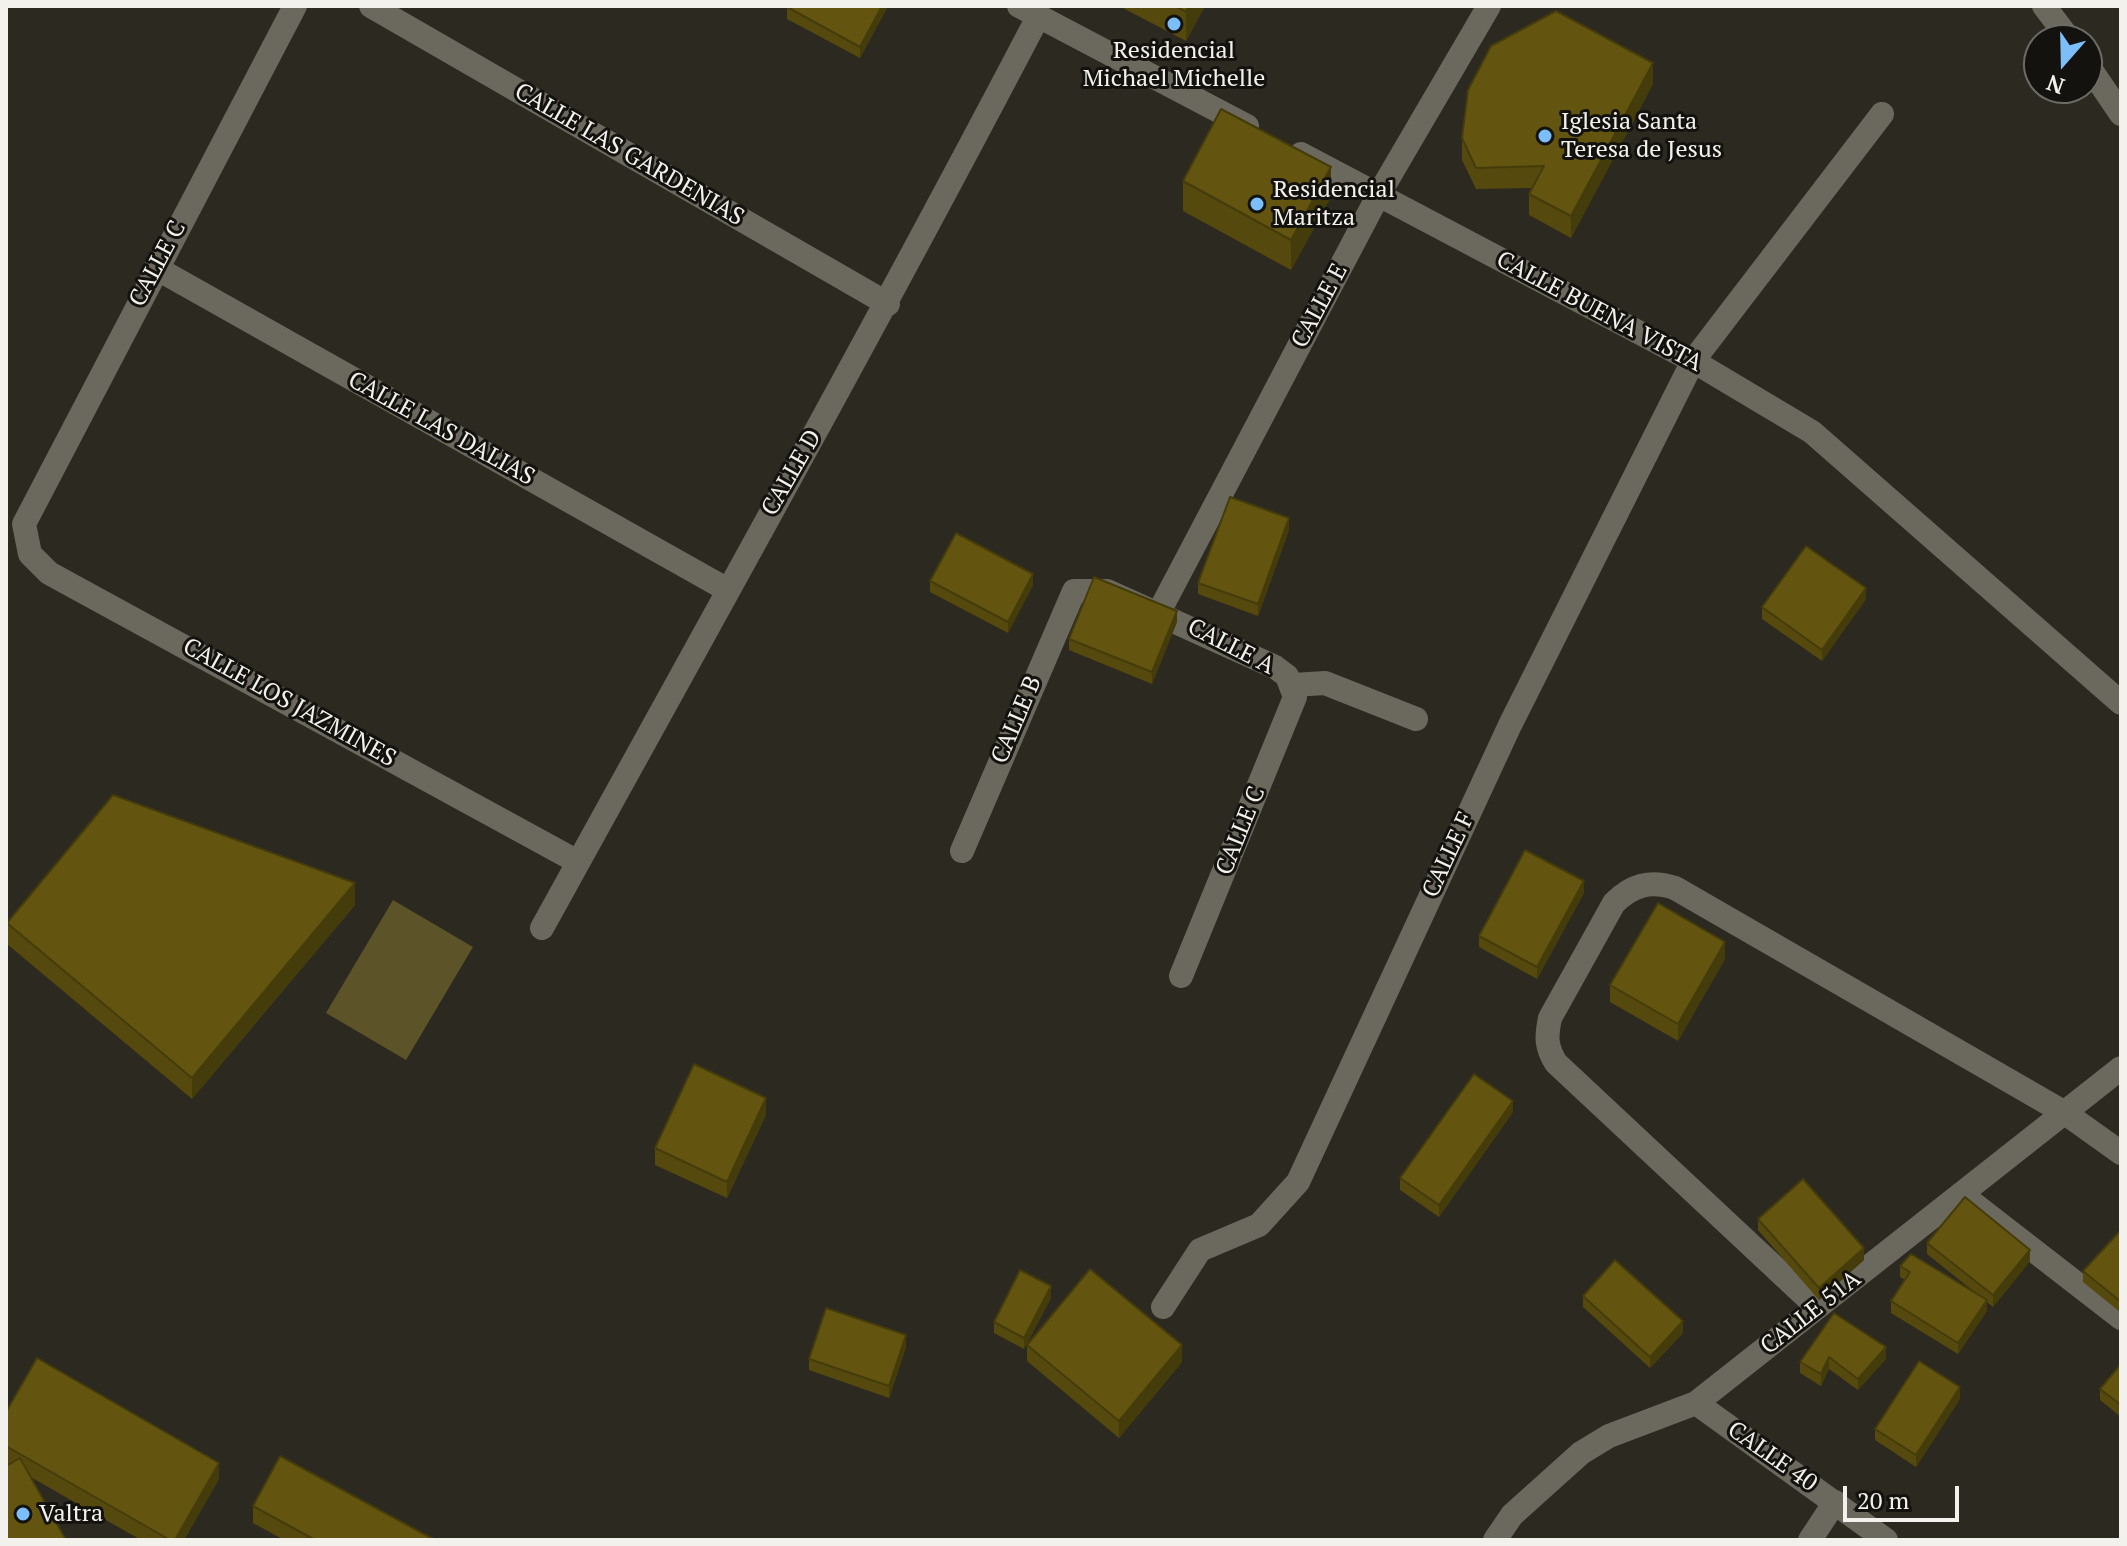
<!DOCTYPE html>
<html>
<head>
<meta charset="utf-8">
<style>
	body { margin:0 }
	#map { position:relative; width:2127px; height:1546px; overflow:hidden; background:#2b2920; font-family:"PT Serif",serif }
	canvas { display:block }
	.frame { position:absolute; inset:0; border:8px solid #f2f1eb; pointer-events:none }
	.north { position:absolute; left:2023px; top:24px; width:80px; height:80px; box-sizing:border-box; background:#13120e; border:2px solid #6c6b66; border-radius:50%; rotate:200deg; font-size:22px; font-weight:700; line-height:32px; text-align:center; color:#f2f1eb }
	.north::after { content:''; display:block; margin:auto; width:28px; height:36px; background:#7cbef9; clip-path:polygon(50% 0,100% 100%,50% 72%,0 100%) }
	.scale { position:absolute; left:1843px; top:1486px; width:116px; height:36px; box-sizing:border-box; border:4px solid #f2f1eb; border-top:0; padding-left:10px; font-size:24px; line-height:28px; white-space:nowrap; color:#f2f1eb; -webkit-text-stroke:6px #13120e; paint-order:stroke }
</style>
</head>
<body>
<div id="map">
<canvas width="2127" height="1546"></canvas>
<div class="frame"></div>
<div class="north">N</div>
<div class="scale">20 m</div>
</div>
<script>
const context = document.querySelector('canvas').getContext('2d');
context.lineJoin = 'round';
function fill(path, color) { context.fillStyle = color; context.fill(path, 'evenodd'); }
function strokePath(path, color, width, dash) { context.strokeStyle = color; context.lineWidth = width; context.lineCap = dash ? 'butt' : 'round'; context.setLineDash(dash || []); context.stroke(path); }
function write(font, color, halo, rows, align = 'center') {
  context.font = font + ' "PT Serif",serif'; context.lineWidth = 6; context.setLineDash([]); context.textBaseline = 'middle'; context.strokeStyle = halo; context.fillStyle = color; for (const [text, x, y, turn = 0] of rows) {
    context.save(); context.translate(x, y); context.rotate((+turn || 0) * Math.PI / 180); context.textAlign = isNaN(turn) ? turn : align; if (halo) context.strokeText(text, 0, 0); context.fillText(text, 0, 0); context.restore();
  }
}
fill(new Path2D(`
	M393,900l80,47 -67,113 -80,-47z`), '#5c5328');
strokePath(new Path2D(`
	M295,6l-271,518 6,30 19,19 529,289
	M371,6l517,298
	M1019,6l228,120
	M2044,6l26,34
	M2087,64l34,50
	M1301,154l392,207 119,71 309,271
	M156,268l570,321
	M1159,612l220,-418 110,-188
	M1293,685l32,-2 91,36
	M962,851l112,-260h33l168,76 12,9 8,21 -114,279
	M542,928c167,-303 336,-605 496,-911
	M1961,1194l160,124
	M1163,1307l37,-57 59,-25 39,-43 212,-457 183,-364 189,-247
	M1817,1307l-261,-244c-10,-16 -10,-26 -6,-45l64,-115c18,-18 36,-23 61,-15l390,225 56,40
	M1696,1403l190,137
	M1495,1540l17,-25 69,-62 28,-17 87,-33 425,-335
	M1810,1540l25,-38`), '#6b685e', 24);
fill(new Path2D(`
	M888,6l-28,52 -73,-39v-12z
	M1119,6h86l-19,35z
	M1653,84l-82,154 -42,-23v-21l3,-6 -56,1 -14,-29v-22z
	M1183,181l148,16 -40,73 -108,-59z
	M1289,530l-31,86 -60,-22v-11z
	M930,581l103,4 -25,48 -78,-41z
	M1866,599l-44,62 -60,-42v-12z
	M1177,622l-25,62 -83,-34v-11z
	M1584,893l-47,86 -58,-32v-11z
	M355,905l-163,194 -185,-155v-21z
	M1725,959l-47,82 -68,-39v-17z
	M1513,1112l-74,105 -39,-27v-12z
	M766,1115l-39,83 -72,-33v-17z
	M1758,1219l106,41 -45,40 -61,-70z
	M2121,1230v81l-1,1 -37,-30v-11z
	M1927,1243l103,18 -37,46 -6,-5v9l-29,43 -67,-41v-12l14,-21 -5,-3v-11l77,28 -50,-40z
	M1583,1296l100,37 -33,35 -67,-61z
	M1051,1298l-27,51 -30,-16v-11z
	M1834,1313l52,46 -28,31 -29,-21 -8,17 -21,-13v-11z
	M1027,1345l155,17 -63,76 -92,-77z
	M906,1347l-17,51 -80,-28v-11z
	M2121,1364v53l-21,-17v-11z
	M1960,1399l-44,68 -41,-27v-11z
	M6,1412l213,67 -35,61h-43l-135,-77z
	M253,1506l182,34h-151l-31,-17z`), '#55490e');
fill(new Path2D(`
	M882,6h6l-28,52v-11z
	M1189,6h16l-19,35v-29z
	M1653,63v21l-82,154v-22z
	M1331,167v30l-40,73v-30z
	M1289,518v12l-31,86v-12z
	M1033,574v11l-25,48v-11z
	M1866,588v11l-44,62v-11z
	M1177,611v11l-25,62v-12z
	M1584,881v12l-47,86v-12z
	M355,883v22l-163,194v-21z
	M1725,942v17l-47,82v-17z
	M766,1098v17l-39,83v-16z
	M1513,1101v11l-74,105v-12z
	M1864,1248v12l-45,40v-12z
	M2030,1250v11l-37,46v-12z
	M1051,1286v12l-27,51v-11z
	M1987,1300v11l-29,43v-11z
	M1683,1321v12l-33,35v-11z
	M906,1335v12l-17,51v-12z
	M1182,1345v17l-63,76v-17z
	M1886,1347v12l-28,31v-11z
	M1829,1357v12l-8,17v-12z
	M1960,1387v12l-44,68v-12z
	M219,1463v16l-35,61h-9z`), '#453c0b');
const building = new Path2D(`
	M787,6h95l-22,41 -73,-40z
	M1175,6h14l-3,6z
	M1556,11l97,52 -82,153 -42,-22 15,-28 -68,2 -14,-30 6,-48 23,-44z
	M1221,109l110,58 -40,73 -108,-59z
	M1230,497l59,21 -31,86 -60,-21z
	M956,533l77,41 -25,48 -78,-41z
	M1806,546l60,42 -44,62 -60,-43z
	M1094,577l83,34 -25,61 -83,-33z
	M113,795l242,88 -163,195 -185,-155z
	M1525,850l59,31 -47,86 -58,-31z
	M1658,903l67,39 -47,82 -68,-39z
	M694,1064l72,34 -39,84 -72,-34z
	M1474,1074l39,27 -74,104 -39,-27z
	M1803,1179l61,69 -45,40 -61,-69z
	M1965,1197l65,53 -37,45 -66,-52z
	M2121,1230v69l-1,2 -37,-30z
	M1911,1254l76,46 -29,43 -67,-42 19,-29 -10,-6z
	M1615,1260l68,61 -33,36 -67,-61z
	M1090,1269l92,76 -63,76 -92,-76z
	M1020,1270l31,16 -27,52 -30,-16z
	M826,1308l80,27 -17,51 -80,-27z
	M1834,1313l52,34 -28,32 -29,-22 -8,17 -21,-12z
	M37,1358l182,105 -44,77h-5l-164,-94v-34z
	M1919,1361l41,26 -44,68 -41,-26z
	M2121,1364v41l-21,-16z
	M280,1456l155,84h-120l-62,-34z
	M20,1458l46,82h-60v-74z`);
fill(building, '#635510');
strokePath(building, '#453c0b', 2);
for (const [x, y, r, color] of [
	[1174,24,8,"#7cbef9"],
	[1545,136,8,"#7cbef9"],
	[1257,204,8,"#7cbef9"],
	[23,1514,8,"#7cbef9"]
]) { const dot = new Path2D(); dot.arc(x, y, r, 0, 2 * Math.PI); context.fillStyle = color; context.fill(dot); strokePath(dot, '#13120e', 3); }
write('24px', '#f2f1eb', '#13120e', [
	["Residencial",1174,51,"center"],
	["Michael Michelle",1174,79,"center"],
	["Iglesia Santa",1561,122],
	["Teresa de Jesus",1561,150],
	["Residencial",1273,190],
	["Maritza",1273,218],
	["Valtra",39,1514]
], 'left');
write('24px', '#f2f1eb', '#13120e', [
	["CALLE LAS GARDENIAS",629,155,30],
	["CALLE C",158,264,-62],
	["CALLE E",1320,306,-62],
	["CALLE BUENA VISTA",1599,312,28],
	["CALLE LAS DALIAS",441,429,29],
	["CALLE D",792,473,-60],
	["CALLE A",1231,647,27],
	["CALLE LOS JAZMINES",289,703,29],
	["CALLE B",1017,720,-67],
	["CALLE C",1241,831,-68],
	["CALLE F",1449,855,-65],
	["CALLE 51A",1811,1313,-38],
	["CALLE 40",1772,1457,35]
]);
</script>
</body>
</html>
